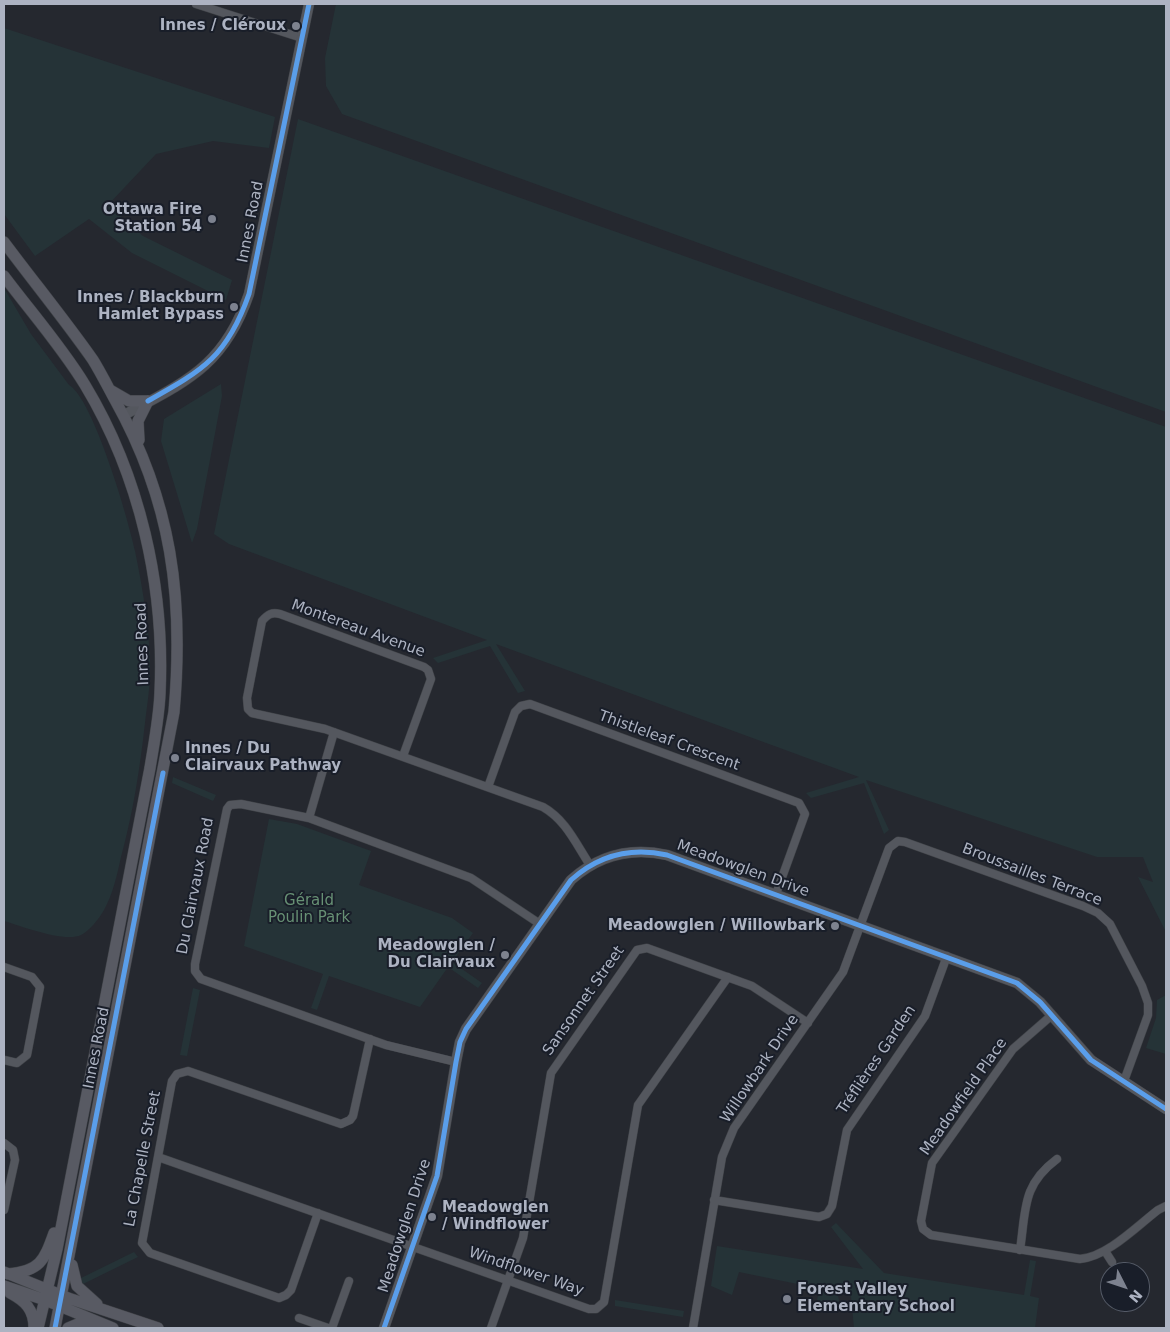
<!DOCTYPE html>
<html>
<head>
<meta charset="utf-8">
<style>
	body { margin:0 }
	#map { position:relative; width:1170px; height:1332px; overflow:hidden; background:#25282f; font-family:"DejaVu Sans",sans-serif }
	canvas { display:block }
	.frame { position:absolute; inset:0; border:5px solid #adb3c2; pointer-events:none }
	.north { position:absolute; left:1100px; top:1262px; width:50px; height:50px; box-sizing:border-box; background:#191e29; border:1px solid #545a66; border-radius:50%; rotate:131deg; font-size:14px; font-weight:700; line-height:20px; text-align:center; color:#adb3c2 }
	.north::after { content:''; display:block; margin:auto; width:18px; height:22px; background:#7d828f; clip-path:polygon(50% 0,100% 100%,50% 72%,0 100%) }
</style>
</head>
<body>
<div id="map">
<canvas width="1170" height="1332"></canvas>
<div class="frame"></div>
<div class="north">N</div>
</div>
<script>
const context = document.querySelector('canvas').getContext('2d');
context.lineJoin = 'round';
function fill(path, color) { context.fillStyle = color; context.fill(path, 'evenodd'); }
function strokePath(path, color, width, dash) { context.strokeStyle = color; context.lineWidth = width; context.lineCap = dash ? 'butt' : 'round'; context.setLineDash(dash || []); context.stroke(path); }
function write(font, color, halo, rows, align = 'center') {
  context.font = font + ' "DejaVu Sans",sans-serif'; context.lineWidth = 4; context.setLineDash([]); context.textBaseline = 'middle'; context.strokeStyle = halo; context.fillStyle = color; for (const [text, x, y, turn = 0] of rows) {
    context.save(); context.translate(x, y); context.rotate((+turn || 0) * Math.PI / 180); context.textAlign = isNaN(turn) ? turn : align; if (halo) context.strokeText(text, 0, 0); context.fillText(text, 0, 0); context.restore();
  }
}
fill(new Path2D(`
	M336,4h830v408l-824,-298 -16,-28 -1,-28z
	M4,28l271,89 -6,31 -56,-7 -57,13 -48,51 35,31 89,44 -6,20 -94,-47 -43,-34 -54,37 -31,-42z
	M298,119l868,308v505l-28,-55 15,5 -10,-25h-46l-231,-77 23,50 -5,4 -20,-51 -53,15 -5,-5 53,-16 -363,-133 29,47 -7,2 -28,-47 -52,17 -5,-5 54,-18 -258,-96 -15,-10z
	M4,288l27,46 38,51c24,13 60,136 66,166 8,39 15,80 15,120 0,17 -3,35 -5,52 -5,45 -12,90 -24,134 -4,18 -8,37 -17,53 -5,9 -15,21 -23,25 -16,8 -60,-9 -77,-14z
	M221,384l1,12 -25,133 -5,14 -31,-102 3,-22z
	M173,777l43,18 -3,6 -41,-18z
	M269,819l28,5 74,27 -12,34 93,33 21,15 -21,29 30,21 -4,5 -30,-21 -28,40 -91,-31 -12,34 -6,-2 12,-34 -79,-28z
	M193,988l7,2 -13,66 -7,-1z
	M1166,995v59l-20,-6 10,-30 1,-18z
	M836,1223l48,50 140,22 6,-35 6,1 -6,35 9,2 -4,30h-181l-3,-31 -4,-6 -11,-5 -24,1 -73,-15 -7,23 -21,-9 6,-40 146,23 -32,-42z
	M134,1252l4,5 -55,27 -4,-5z
	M817 1301a11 11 0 1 1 22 0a11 11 0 1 1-22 0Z
	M615,1300l69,11 -1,6 -68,-11z`), '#253337');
const minor = new Path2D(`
	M196,4l106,34
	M403,756l28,-77 -3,-9 -4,-3 -144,-53c-8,-2 -12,0 -18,7l-15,77 1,11 4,4 73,16 218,78c23,13 33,37 47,58
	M488,787l27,-75 6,-6 9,-2 261,96 8,3 6,11 -29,80
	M309,818l25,-86
	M4,967l28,10 8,10 -13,68 -10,8 -13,-3
	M1052,1015l-39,34 -81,114 -11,58 2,8 8,6 149,24c27,-2 57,-33 78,-49l8,-4
	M456,1062l-70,-17 -185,-66 -6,-8v-7l32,-155 3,-4 11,-1 68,14 162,60 69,46
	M4,1143l9,7 2,10 -11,50
	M158,1157l431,152h7l8,-7 34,-197 90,-128
	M714,1200l105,17 8,-3 5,-8 15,-76 78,-114 22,-60
	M318,1213l-27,77 -5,5 -7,3 -129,-45 -8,-10 30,-162 5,-7 11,-3 153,53 9,-4 3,-4 17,-77
	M1020,1250c6,-41 2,-65 37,-91
	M1105,1251l7,11
	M299,1318l29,10
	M332,1328l17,-47
	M491,1328l32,-90 28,-165 86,-123 10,-2 105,38 56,37
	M693,1328l29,-171 12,-29 109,-156 46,-124 9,-7 7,1 178,64 15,7 12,11 32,62 6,17v12l-24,66`);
const tertiary = new Path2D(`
	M124,415c63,-34 100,-49 125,-121l60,-290
	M384,1328l53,-152 19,-114 4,-20 6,-13 105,-149c28,-25 60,-33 96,-25l350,128 23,19 51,58 75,49`);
const secondary = new Path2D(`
	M4,242c29,39 61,78 89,118 8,13 15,27 22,40 57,102 69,198 59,312l-119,616
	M4,276c27,36 58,71 81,109 55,91 80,202 75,308 -1,25 -6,50 -10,75l-93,481 -19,79
	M110,390l19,11h19
	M139,440l-1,-19 10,-20
	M72,1265l5,21 20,18
	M4,1272l67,27 87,29
	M8,1274c32,-3 36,-13 46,-41
	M4,1286l41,14 68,28
	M10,1293c15,8 24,16 24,35
	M68,1328l12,-5h15`);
strokePath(minor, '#404348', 9);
strokePath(tertiary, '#404348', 11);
strokePath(secondary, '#404348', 12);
strokePath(minor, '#54575e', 8);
strokePath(tertiary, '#54575e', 10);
strokePath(secondary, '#585a63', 11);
strokePath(new Path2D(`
	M148,401c55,-31 79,-44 101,-107l60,-290
	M55,1328l108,-555
	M384,1328l53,-152 19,-114 4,-20 6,-13 105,-149c28,-25 60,-33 96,-25l350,128 23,19 51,58 75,49`), '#5a9eea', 5);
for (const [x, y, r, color] of [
	[296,26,5,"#7d828f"],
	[212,219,5,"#7d828f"],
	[234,307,5,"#7d828f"],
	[175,758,5,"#7d828f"],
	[835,926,5,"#7d828f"],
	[505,955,5,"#7d828f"],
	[432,1217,5,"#7d828f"],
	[787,1299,5,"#7d828f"]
]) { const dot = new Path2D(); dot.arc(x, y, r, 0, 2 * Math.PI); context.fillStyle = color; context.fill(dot); strokePath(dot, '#191e29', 2); }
write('bold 15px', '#adb3c2', '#191e29', [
	["Innes / Cléroux",286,26],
	["Ottawa Fire",202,210],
	["Station 54",202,227],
	["Innes / Blackburn",224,298],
	["Hamlet Bypass",224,315],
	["Innes / Du",185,749,"left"],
	["Clairvaux Pathway",185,766,"left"],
	["Meadowglen / Willowbark",825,926],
	["Meadowglen /",495,946],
	["Du Clairvaux",495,963],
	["Meadowglen",442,1208,"left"],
	["/ Windflower",442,1225,"left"],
	["Forest Valley",797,1290,"left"],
	["Elementary School",797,1307,"left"]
], 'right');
write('15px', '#adb3c2', '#191e29', [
	["Innes Road",251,222,-79],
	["Montereau Avenue",358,629,20],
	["Innes Road",143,644,-92],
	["Thistleleaf Crescent",669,741,20],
	["Meadowglen Drive",743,869,20],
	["Broussailles Terrace",1032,875,21],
	["Du Clairvaux Road",196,886,-79],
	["Sansonnet Street",584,1001,-55],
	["Innes Road",97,1048,-79],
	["Tréflières Garden",877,1060,-56],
	["Willowbark Drive",760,1069,-56],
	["Meadowfield Place",964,1097,-55],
	["La Chapelle Street",143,1159,-79],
	["Meadowglen Drive",405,1226,-72],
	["Windflower Way",526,1272,19]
]);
write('15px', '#679074', '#191e29', [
	["Gérald",309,901],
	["Poulin Park",309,918]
]);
</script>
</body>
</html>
